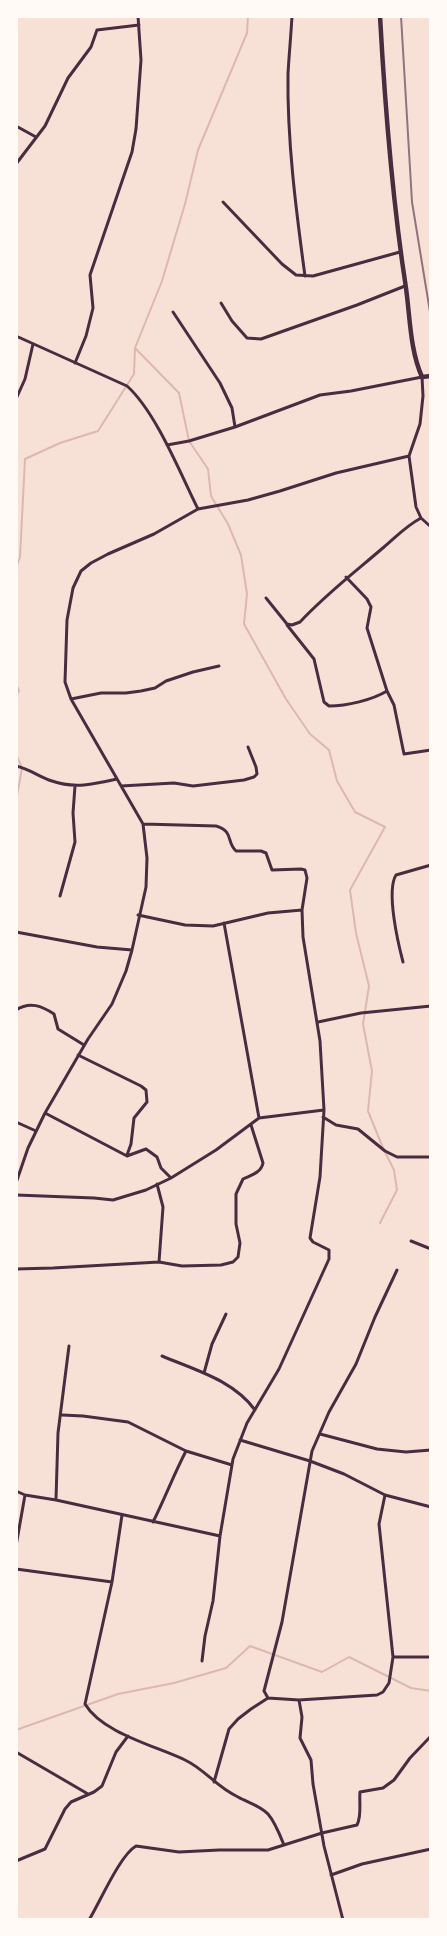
<!DOCTYPE html>
<html>
<head>
<meta charset="utf-8">
<style>
	body { margin:0 }
	#map { position:relative; width:447px; height:1936px; overflow:hidden; background:#f7e1d7; font-family:Barlow,sans-serif }
	canvas { display:block }
	.frame { position:absolute; inset:0; border:18px solid #fffaf5; pointer-events:none }
</style>
</head>
<body>
<div id="map">
<canvas width="447" height="1936"></canvas>
<div class="frame"></div>
</div>
<script>
const context = document.querySelector('canvas').getContext('2d');
context.lineJoin = 'round';
function strokePath(path, color, width, dash) { context.strokeStyle = color; context.lineWidth = width; context.lineCap = dash ? 'butt' : 'round'; context.setLineDash(dash || []); context.stroke(path); }
strokePath(new Path2D(`
	M135,348l44,45 10,48 19,28 3,27 17,28 13,31 6,39 -3,30 42,75 24,35 19,16 8,31 18,31 30,15 -35,63 6,43 13,53 -6,38 9,47 -4,40 15,37
	M16,568l4,-11 5,-98 35,-16 38,-12 36,-57 1,-26 27,-67 23,-77 13,-54 49,-117 1,-17
	M16,683l3,8 -3,5
	M16,754l6,14 -6,34
	M380,1223l17,-33 -3,-20 -9,-18
	M16,1730l102,-36 56,-11 52,-15 24,-22 72,26 27,-15 62,31 20,3`), '#dcb8b0', 2);
strokePath(new Path2D(`
	M292,16c-1,19 -3,39 -4,58 -1,66 8,136 17,202
	M16,126l20,11
	M16,164l29,-38 23,-48 23,-31 6,-17 42,-5
	M223,202l59,62 14,11 17,1 87,-24
	M221,303l11,18 15,17 14,1 96,-34 48,-19
	M173,312l47,71 12,25 3,19
	M16,336l111,50c29,26 53,87 71,123
	M75,363l11,-27 7,-28 -3,-33 42,-123 4,-23 5,-69 -3,-44
	M16,399l9,-20 8,-35
	M167,445l22,-4 46,-14 85,-32 31,-4 71,-14 1,19 -3,28 -11,32 7,51 5,11 10,9
	M346,577l21,22 4,8 -4,21 20,63 7,14 10,49 27,-4
	M266,598l21,26 5,1 8,-3c26,-28 55,-50 84,-75 13,-11 22,-21 37,-29
	M287,625l27,34 10,43 5,4c18,0 43,-6 58,-15
	M71,699l30,-6h25l15,-2 14,-3 11,-7 27,-9 26,-6
	M16,766c14,3 23,11 36,15 22,8 43,3 65,-2
	M121,786l53,-3 19,3 51,-6 10,-3 3,-3 -1,-7 -8,-20
	M143,824l73,2c18,5 10,16 20,25h25l5,2 6,17 29,-1 4,1 2,8 -5,32 1,27 17,104 4,69 -4,67 -10,61 3,4 16,8v9l-50,110 -32,54 -14,36 -13,77 -7,65 -8,35 -3,25
	M60,896l15,-54 -2,-29 2,-27
	M138,915l47,10 28,1 55,-13 34,-3
	M224,923l35,195
	M16,932l81,15 35,3
	M403,962c-5,-19 -17,-71 -7,-87l35,-10
	M16,1010c14,-9 26,-4 38,4l4,15 26,16
	M318,1022l43,-9 70,-7
	M78,1055l63,31 5,4 1,12 -13,16 -3,26 -4,11
	M45,1113l82,43 19,-7 11,8 4,11 10,10
	M323,1117l13,8 22,4 27,22 12,6h34
	M16,1122l20,9
	M16,1183l12,-35 17,-35 43,-74 24,-35 14,-33 6,-21 14,-63 1,-29 -4,-34 -72,-125 -6,-17 2,-62 6,-32 8,-17 10,-8 17,-9 46,-20 44,-25 50,-9 32,-9 56,-18 73,-17
	M157,1184l6,23 -4,55
	M16,1195l78,3 19,2 33,-10 25,-12 45,-28 43,-32 65,-8
	M411,1241l20,8
	M16,1269l37,-1 106,-6 23,4 39,-1 12,-3 5,-5 2,-14 -4,-19v-30l7,-15c8,-4 18,-6 20,-16l-12,-38
	M162,1356c33,14 71,24 93,54
	M204,1373l8,-29 14,-30
	M62,1415l21,1 45,6 58,29 46,14
	M320,1434l57,15 29,3 25,-2
	M240,1440l70,21 34,13 41,21 46,12
	M16,1491l9,4 31,5 164,36
	M56,1499l2,-66 11,-87
	M122,1515l-10,67 -27,122c17,29 71,42 100,56 21,10 31,27 53,37 9,5 23,9 30,17 7,8 12,21 16,31
	M153,1522c12,-24 21,-48 33,-71
	M16,1546l9,-51
	M16,1569l96,13
	M393,1657h38
	M268,1698l-4,-7 18,-69 30,-171 17,-39 27,-48 19,-47 22,-47
	M299,1700l78,-5 6,-3 6,-9 4,-26 -14,-133 6,-29
	M16,1752l72,42
	M214,1782l15,-53 9,-10 13,-10 17,-11 31,2 3,17 -2,21 11,22 2,24 11,62 19,74
	M16,1861l29,-12 20,-40 6,-7 23,-10 8,-6 14,-34 12,-16
	M331,1875l31,-11 69,-15
	M89,1920c11,-18 31,-65 47,-74l43,6 40,-2h49l54,-17 35,-8c5,-10 2,-22 3,-33l23,-4 11,-8 16,-22 21,-22`), '#4a2c40', 3);
strokePath(new Path2D(`
	M380,16c5,91 12,182 26,272 4,29 4,62 16,89l9,-1`), '#4a2c40', 4.5);
strokePath(new Path2D(`
	M401,16l11,186 19,116`), '#8f747c', 2);
</script>
</body>
</html>
